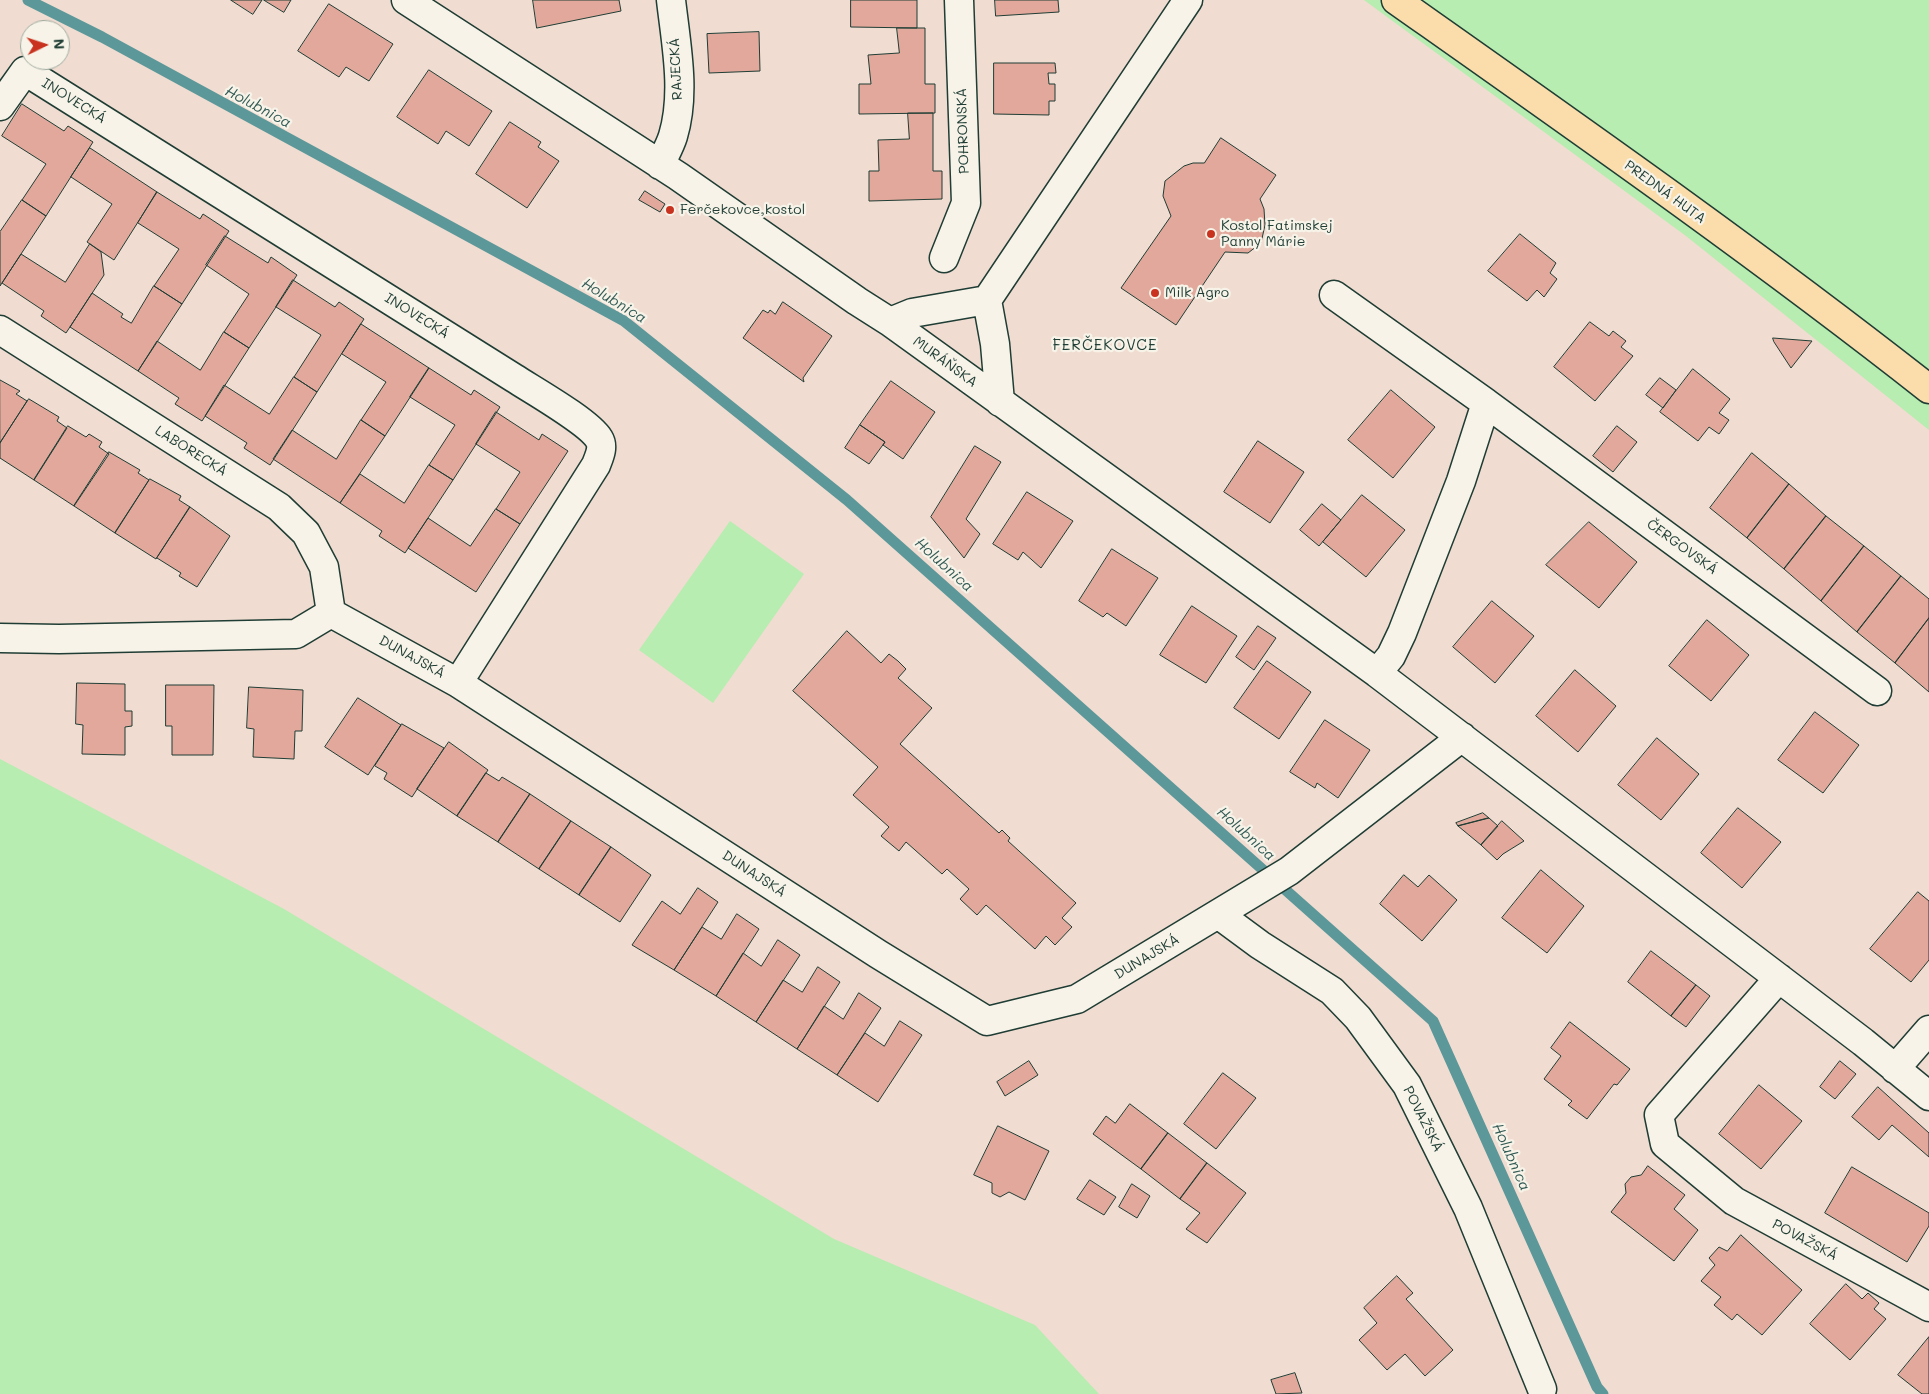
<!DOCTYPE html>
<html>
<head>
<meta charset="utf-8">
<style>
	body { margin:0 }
	#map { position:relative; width:1929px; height:1394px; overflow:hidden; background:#f0dcd1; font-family:Mali,sans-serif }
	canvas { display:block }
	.north { position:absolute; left:20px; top:20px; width:50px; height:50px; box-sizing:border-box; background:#f7f3e8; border:1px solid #a1aaa0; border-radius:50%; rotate:86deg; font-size:14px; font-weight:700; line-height:20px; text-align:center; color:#1f3d34 }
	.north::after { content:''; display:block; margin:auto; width:18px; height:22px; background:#c8321e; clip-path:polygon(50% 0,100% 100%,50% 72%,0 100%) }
</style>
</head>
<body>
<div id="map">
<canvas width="1929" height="1394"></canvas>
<div class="north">N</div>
</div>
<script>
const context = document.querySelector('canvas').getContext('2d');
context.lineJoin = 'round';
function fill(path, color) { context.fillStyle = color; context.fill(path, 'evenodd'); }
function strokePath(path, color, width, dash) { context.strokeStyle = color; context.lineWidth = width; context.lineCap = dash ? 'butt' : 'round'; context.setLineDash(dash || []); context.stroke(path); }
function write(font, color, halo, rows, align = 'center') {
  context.font = font + ' Mali,sans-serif'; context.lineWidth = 4.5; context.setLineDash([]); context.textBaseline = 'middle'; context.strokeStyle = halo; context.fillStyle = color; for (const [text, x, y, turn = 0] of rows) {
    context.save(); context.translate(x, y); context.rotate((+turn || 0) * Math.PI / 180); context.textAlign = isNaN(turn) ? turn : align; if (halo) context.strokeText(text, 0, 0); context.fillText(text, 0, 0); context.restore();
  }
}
fill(new Path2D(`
	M1364,0h565v430l-243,-194z
	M730,521l74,53 -91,129 -74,-53z
	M0,759l284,150 550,330 201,86 64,69h-1099z`), '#b7edb0');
strokePath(new Path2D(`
	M28,0l74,37 522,284 223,179 586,521 164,366 6,7`), '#5c9899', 11);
const building = new Path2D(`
	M231,0h31l-9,14z
	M264,0h27l-7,12z
	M533,0h86l2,11 -84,17z
	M851,0h66v28l-66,-1z
	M995,0h63l1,12 -63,4z
	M329,4l64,40 -24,37 -23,-14 -7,10 -41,-26z
	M897,28h28v56h10v29l-76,1v-30h12l-3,-29 31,-2z
	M759,32l1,39 -51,2 -2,-39z
	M994,63h61l1,10h-8l1,11h6v17h-6v14l-55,-1z
	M429,70l63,41 -23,35 -23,-15 -8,13 -41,-27z
	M22,104l42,27 4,-5 25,16 -47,74 -24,-16 24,-36 -44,-28z
	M908,113h25v58h9v28l-73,2v-30h10l-1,-31 31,-1z
	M510,122l31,20 -3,5 21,14 -32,47 -51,-34z
	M1221,138l55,37 -16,24 4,10 1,16 -4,18 -13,10 -23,-1 -49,73 -55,-37 50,-72 -8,-20 2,-15 19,-15 9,-3h11z
	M90,148l67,44 -43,68 -27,-18 25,-38 -41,-27z
	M645,191l20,13 -5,8 -21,-12z
	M157,192l43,27 3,-5 26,17 -47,73 -28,-18 25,-37 -41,-26z
	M22,200l24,16 -46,70v-54z
	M1520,234l36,29 -6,10 7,6 -13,18 -7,-7 -10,11 -39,-30z
	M225,236l43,27 3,-6 26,18 -48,73 -25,-16 25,-38 -43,-29z
	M90,244l11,8 3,23 -38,58 -25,-17 3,-5 -42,-28 19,-29 44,28z
	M293,280l42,27 4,-5 25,17 -47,73 -23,-15 27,-42 -45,-28z
	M154,286l28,18 -44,67 -68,-44 22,-34 31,21 -2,3 10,6z
	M783,302l49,34 -29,42 1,4 -61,-44 20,-28 5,3 2,-3 5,4z
	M1590,322l19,14 4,-5 13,10 -5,6 12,9 -38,45 -41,-34z
	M361,324l68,44 -44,68 -24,-16 25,-38 -44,-28z
	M224,332l25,16 -47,73 -27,-17 4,-6 -41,-27 19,-30 43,29z
	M1773,338l39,3 -21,27 -17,-26z
	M429,368l42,27 3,-5 26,17 -47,73 -24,-15 26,-40 -45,-28z
	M1693,369l37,30 -11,14 10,7 -10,14 -10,-7 -11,14 -38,-29z
	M294,377l23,15 -47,73 -26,-17 3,-5 -42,-27 19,-31 45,29z
	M1660,378l16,12 -13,18 -17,-13z
	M0,380l20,11 -4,3 11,7 -27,42z
	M891,381l44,31 -32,47 -20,-14 2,-3 -25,-17z
	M1391,390l44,37 -42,51 -45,-38z
	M29,399l30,18 -2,4 10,7 -33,52 -34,-22v-15z
	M496,412l43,28 3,-6 26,17 -48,73 -24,-15 24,-37 -44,-28z
	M361,420l24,16 -45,67 -67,-44 19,-29 44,29z
	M860,425l25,17 -16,22 -24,-16z
	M68,426l18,11 3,-3 13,8 -3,5 10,7 -35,52 -40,-26z
	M1617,426l20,16 -24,30 -20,-16z
	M1258,441l46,31 -34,51 -46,-31z
	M975,446l26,16 -35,57 14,15 -16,24 -33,-41z
	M109,452l31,18 -2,3 11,7 -34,53 -41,-27z
	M1752,453l37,31 -42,54 -37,-30z
	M429,465l24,15 -48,73 -26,-17 3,-5 -42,-28 20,-29 44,29z
	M150,479l31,17 -2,4 11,7 -34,52 -41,-26z
	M1789,484l37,32 -42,53 -37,-31z
	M1027,492l46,29 -32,47 -18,-16 -5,8 -25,-16z
	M1362,495l43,35 -39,47 -43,-35z
	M1322,504l19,16 -22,26 -19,-16z
	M190,507l40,29 -33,51 -18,-11 2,-3 -24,-15z
	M496,509l24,15 -44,68 -68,-44 20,-30 42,28z
	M1826,516l38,30 -43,55 -37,-32z
	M1589,522l48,40 -38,46 -53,-43z
	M1864,546l37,30 -44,56 -36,-31z
	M1112,549l46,29 -32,48 -19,-13 -4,4 -24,-16z
	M1901,576l28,23v19l-34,45 -38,-31z
	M1492,601l42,35 -39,47 -42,-36z
	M1192,606l45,30 -31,47 -46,-28z
	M1929,618v74l-34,-29z
	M1707,620l42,35 -38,46 -42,-35z
	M1258,626l18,12 -22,32 -18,-13z
	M847,631l34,32 8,-9 9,7 8,8 -8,9 34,30 -32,36 99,89 3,-3 8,8 -2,3 68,62 -14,15 10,9 -17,18 -9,-9 -11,13 -49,-44 -9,10 -17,-16 9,-10 -22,-20 -5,5 -36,-32 -7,9 -18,-15 8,-9 -36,-32 25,-28 -85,-76z
	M1267,661l44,31 -32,47 -45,-31z
	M1575,670l41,36 -38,46 -42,-36z
	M77,683l48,1v27h7v15l-7,1v28l-43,-1 1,-29 -7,-1z
	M166,685h48l-1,70h-41v-29h-6z
	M249,687l54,3 -1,41h-7l-1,28 -41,-2 1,-28 -7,-1z
	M358,698l43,27 -33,50 -43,-28z
	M1815,712l44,33 -36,48 -45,-33z
	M1325,720l45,30 -32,48 -21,-15 -2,5 -25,-16z
	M402,724l42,24 -32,49 -28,-18 3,-6 -12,-7z
	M1657,738l42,36 -38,46 -43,-35z
	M449,742l39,28 -31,46 -40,-27z
	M486,773l13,8 3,-4 28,17 -32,48 -41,-26z
	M530,794l41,27 -32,48 -41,-27z
	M1738,808l43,34 -39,46 -41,-35z
	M1483,813l6,5 -31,8 -2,-3z
	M1489,818l9,8 -17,19 -23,-19z
	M571,821l40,26 -32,48 -40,-26z
	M1502,821l22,20 -21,13 -6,6 -16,-15z
	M611,847l40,28 -31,47 -41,-27z
	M1541,870l43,36 -37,47 -45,-35z
	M1404,875l14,12 11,-12 28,25 -35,41 -42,-37z
	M698,888l20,14 -44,68 -42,-25 30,-44 18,13z
	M1918,892l11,9v59l-18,22 -41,-33z
	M737,914l22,15 -43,67 -42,-26 28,-43 19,12z
	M778,940l22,15 -44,67 -40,-26 27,-43 18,13z
	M1651,951l45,34 -25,31 -43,-34z
	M818,967l22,15 -43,67 -41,-27 27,-42 19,12z
	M1696,985l14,11 -24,31 -15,-11z
	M859,993l22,15 -44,67 -40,-26 27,-43 19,13z
	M900,1021l22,14 -44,67 -41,-27 28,-42 19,13z
	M1570,1022l60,47 -13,16 -3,-1 -27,35 -19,-14 4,-4 -28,-22 17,-23 -10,-8z
	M1029,1061l9,14 -33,21 -8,-14z
	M1840,1061l16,13 -21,25 -15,-12z
	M1223,1073l33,25 -40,51 -32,-25z
	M1759,1085l43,36 -41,48 -42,-35z
	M1878,1087l51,46v24l-37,-32 -13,15 -27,-23z
	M1130,1104l38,29 -27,36 -48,-35 13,-18 9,7z
	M998,1126l51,25 -24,49 -16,-8 -9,5 -8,-4v-10l-18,-8z
	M1168,1133l39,30 -27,36 -39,-30z
	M1207,1163l39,30 -39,50 -21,-14 14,-16 -20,-14z
	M1648,1166l37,29 -11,14 24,21 -24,31 -63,-49 15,-19 -1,-9 6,-7 10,-2z
	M1852,1167l77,46v13l-22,36 -82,-49z
	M1090,1180l26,17 -12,18 -27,-16z
	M1132,1184l18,12 -13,22 -18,-11z
	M1741,1235l61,55 -40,45 -25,-21 -5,6 -18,-15 7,-8 -20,-16 14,-16 -6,-7 10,-11 8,4z
	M1397,1276l16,17 -7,6 47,51 -28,26 -20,-22 -18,16 -28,-30 18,-17 -13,-15z
	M1846,1284l16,15 6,-6 11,10 -5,6 12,10 -36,41 -40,-36z
	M1929,1337v57h-7l-24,-19z
	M1295,1373l7,20 -26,1 -5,-14z`);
fill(building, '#e1a89b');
strokePath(building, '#1f3d34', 1);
const minor = new Path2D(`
	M406,0l272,176 179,125 33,21 487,351 486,369 66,54
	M0,106l25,-35 489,307c20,13 75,44 85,61 5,8 0,18 -3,26l-138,218
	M660,165c4,-9 10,-19 13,-29 13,-43 3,-92 -2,-136
	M944,258l22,-55 -7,-203
	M1334,295l152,108 -25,78 -59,152 -11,23 -14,17
	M987,300l8,44 5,58
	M890,322l22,-9 75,-13 201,-300
	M0,330l279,177 27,26 18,34 7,46
	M1486,403l391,288
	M0,638l59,1 237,-5 35,-21 127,70 420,271 109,67 90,-22 212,-128 173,-134
	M1218,914l42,31 72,46 26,27 49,67 61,123 74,181
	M1779,978l-120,137 6,29 69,57 195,106
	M1895,1069l34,-39`);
const major = new Path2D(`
	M1396,0c180,127 360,253 533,389`);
strokePath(minor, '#1f3d34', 31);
strokePath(major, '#1f3d34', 31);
strokePath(minor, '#f7f3e8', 28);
strokePath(major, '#faddab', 28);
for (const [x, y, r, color] of [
	[670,210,5,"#c8321e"],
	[1211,234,5,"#c8321e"],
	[1155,293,5,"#c8321e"]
]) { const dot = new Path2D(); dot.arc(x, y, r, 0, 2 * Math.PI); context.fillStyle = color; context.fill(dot); strokePath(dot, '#f7f3e8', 2); }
write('14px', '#1f3d34', '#f7f3e8', [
	["RAJECKÁ",676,69,-93],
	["INOVECKÁ",74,101,32],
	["POHRONSKÁ",963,131,-92],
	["PREDNÁ HUTA",1665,192,36],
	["INOVECKÁ",417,316,32],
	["MURÁŇSKA",945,362,36],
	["LABORECKÁ",191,451,32],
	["ČERGOVSKÁ",1682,547,36],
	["DUNAJSKÁ",412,657,29],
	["DUNAJSKÁ",754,874,33],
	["DUNAJSKÁ",1147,957,-31],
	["POVAŽSKÁ",1423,1119,63],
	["POVAŽSKÁ",1805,1240,28]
]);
write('14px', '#1f3d34', '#f7f3e8', [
	["Ferčekovce,kostol",680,210],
	["Kostol Fatimskej",1221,226],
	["Panny Márie",1221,242],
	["Milk Agro",1165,293]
], 'left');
write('italic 15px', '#335b56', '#f7f3e8', [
	["Holubnica",258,107,28],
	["Holubnica",614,301,31],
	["Holubnica",944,565,42],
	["Holubnica",1246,834,42],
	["Holubnica",1511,1157,66]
]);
context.letterSpacing = '1px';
write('15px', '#1f3d34', '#f7f3e8', [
	["FERČEKOVCE",1105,345]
]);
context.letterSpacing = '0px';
</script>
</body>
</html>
